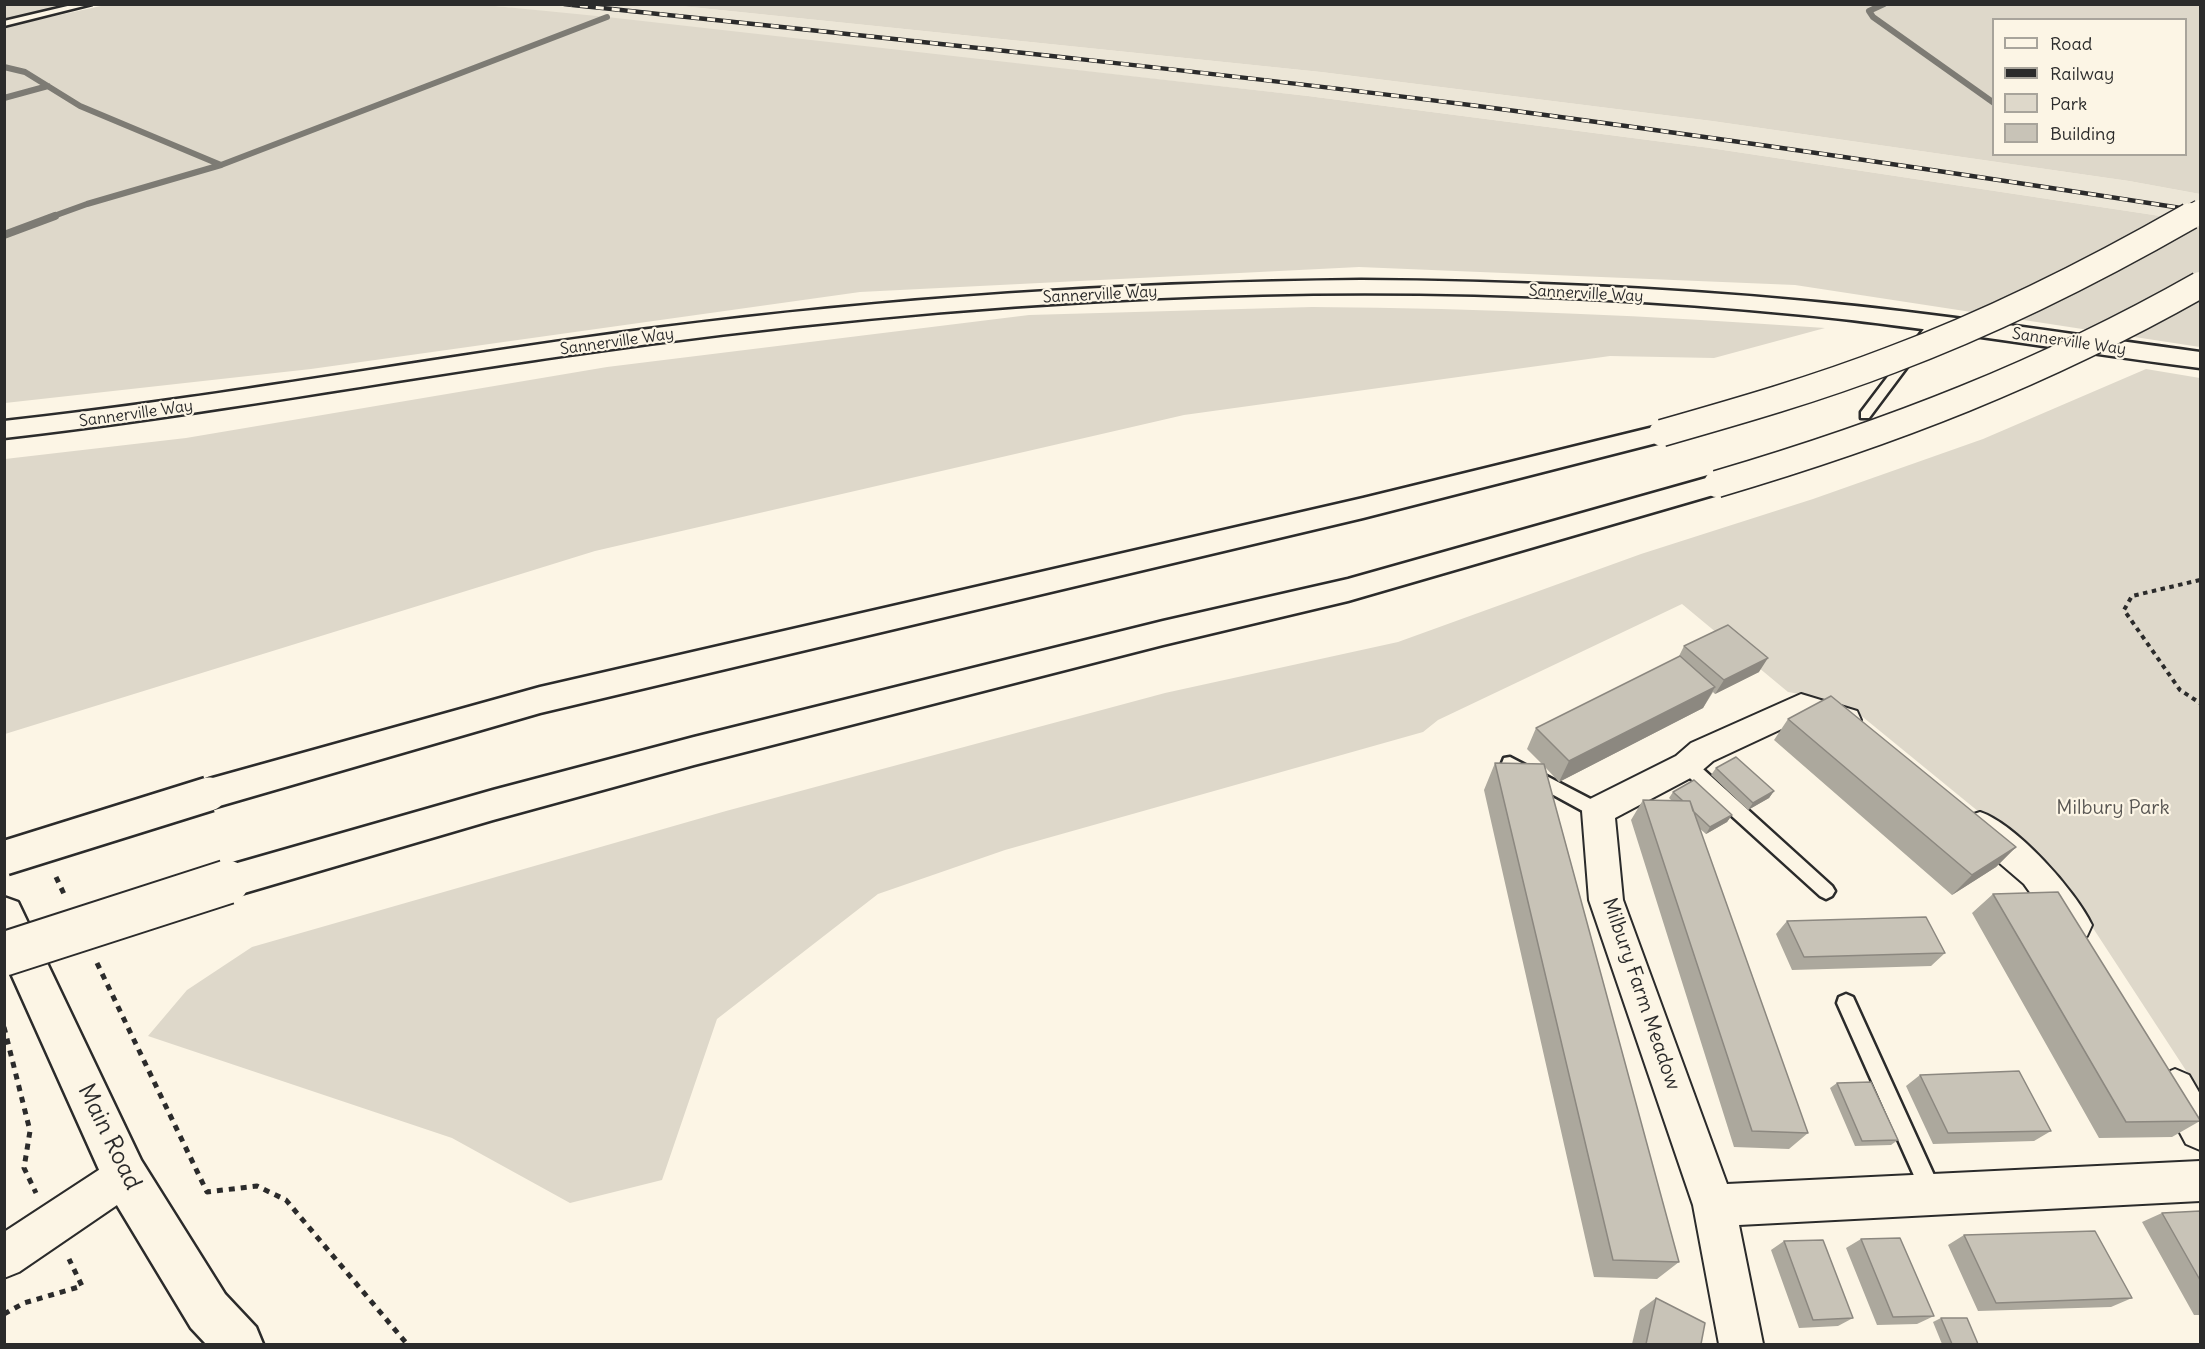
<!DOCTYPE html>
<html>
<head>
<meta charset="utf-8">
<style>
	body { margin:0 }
	#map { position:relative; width:2205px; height:1349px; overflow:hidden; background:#fcf5e5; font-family:Delius,sans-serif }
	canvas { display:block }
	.frame { position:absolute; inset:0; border:6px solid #2b2b2b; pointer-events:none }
	.legend { position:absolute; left:1992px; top:18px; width:195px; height:138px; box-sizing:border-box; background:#fcf5e5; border:2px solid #a8a49b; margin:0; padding:8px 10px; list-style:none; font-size:18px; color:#2b2b2b }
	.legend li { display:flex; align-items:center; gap:12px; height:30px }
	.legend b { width:30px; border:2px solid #a8a49b }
</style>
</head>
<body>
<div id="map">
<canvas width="2205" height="1349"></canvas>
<div class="frame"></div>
<ul class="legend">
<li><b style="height:8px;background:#fcf5e5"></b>Road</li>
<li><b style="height:8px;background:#2b2b2b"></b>Railway</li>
<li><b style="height:16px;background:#ded8ca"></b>Park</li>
<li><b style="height:16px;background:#c8c3b7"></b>Building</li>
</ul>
</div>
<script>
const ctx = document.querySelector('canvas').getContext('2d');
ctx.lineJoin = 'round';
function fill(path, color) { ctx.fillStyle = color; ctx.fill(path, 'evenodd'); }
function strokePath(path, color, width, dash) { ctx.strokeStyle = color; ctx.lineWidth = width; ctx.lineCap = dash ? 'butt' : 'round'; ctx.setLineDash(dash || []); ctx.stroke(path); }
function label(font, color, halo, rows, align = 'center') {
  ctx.font = font + ' Delius,sans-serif'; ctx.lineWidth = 4.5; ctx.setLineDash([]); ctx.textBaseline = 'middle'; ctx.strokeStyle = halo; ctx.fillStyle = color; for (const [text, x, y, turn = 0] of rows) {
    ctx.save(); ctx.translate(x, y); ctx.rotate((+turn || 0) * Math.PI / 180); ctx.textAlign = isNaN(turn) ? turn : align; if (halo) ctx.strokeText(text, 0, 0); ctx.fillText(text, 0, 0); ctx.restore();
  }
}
fill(new Path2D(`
	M485 5H672L1321 72 1712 121 2129 181 2200 194V222L1710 148 1308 96Z`), '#ece6d7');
fill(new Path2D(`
	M5 4H69V5L5 19Z
	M110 4 485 5 607 17 1308 96 1710 148 2200 222V347L1795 285 1359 267 860 292 311 369 5 403 4 27Z
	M672 5H2200V194L2129 181 1712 121 1321 72ZM1994 20H2186V154H1994Z
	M1312 307C1485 308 1653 316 1825 328L1714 358 1610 356 1184 415 595 551 5 734V459L186 438 607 367 1029 315Z
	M2146 369 2200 378V1092L2061 879 1853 709 1811 696 1788 692 1682 604 1438 720 1423 732 1005 850 878 894 717 1019 662 1180 570 1203 452 1138 148 1036 187 990 252 947 726 811 1165 693 1398 642 1641 554 1813 499 1983 439Z`), '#ded8ca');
strokePath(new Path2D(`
	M1884 4 1869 11 1873 17 1994 103
	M4 67 25 72 80 106 221 165
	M4 98 48 86
	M51 217 87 204 221 165 607 17`), '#7d7b74', 6);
strokePath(new Path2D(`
	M4 235 55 216`), '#7d7b74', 8);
const lane = new Path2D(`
	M76 4H92L4 26V21Z
	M1934 320 1940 323 1869 418H1861V412L1930 321Z
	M1510 757 1604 806 1606 811 1604 816 1598 818 1592 816 1504 768 1502 763 1504 758Z
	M1687 759 1693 760 1832 886 1835 891 1832 896 1826 899 1820 896 1681 770 1679 765 1681 760Z
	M1846 994 1853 997 1938 1184 1941 1191 1938 1198 1931 1201 1924 1198 1837 1003 1839 997Z`);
const street = new Path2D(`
	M1801 694 1857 711 1861 720 1857 729 1846 732 1803 719 1713 761 1698 774 1615 818 1623 900 1727 1184 2200 1161V1201L1739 1225 1763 1344H1719L1693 1205 1589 900 1582 811 1586 801 1676 756 1691 743Z
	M1980 812C2016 824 2076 891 2092 925L2087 936 2074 941 2061 936 2024 884 1968 836 1963 826 1968 816Z
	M2175 1069 2189 1075 2200 1094V1150L2186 1144 2156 1088 2161 1075Z
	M125 1156 139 1162 145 1176 139 1190 19 1272 4 1278V1232L111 1162Z`);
const secondary = new Path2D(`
	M4 897 18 902 141 1160 225 1294 256 1327 263 1344H206L191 1328 109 1192 4 958Z`);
const primary = new Path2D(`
	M1361 280C1509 281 1657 287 1805 301 1937 313 2068 334 2200 352V368C2068 351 1937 328 1804 315 1591 294 1375 288 1161 298 965 307 770 326 576 354 385 381 196 416 4 438V421C223 397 439 356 656 328 890 298 1125 282 1361 280Z`);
const highway = new Path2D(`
	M1662 425 1672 427 1676 433 1672 439 1363 518 540 713 209 809 196 804 191 794 196 784 209 779 540 687 1363 498Z
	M1717 475 1727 477 1731 484 1727 491 1348 601 1163 645 694 765 493 820 227 898 214 894 208 882 214 870 227 866 493 790 694 737 1163 621 1348 579Z`);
strokePath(lane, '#2b2b2b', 5);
strokePath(street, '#2b2b2b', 4);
strokePath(secondary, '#2b2b2b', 5);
strokePath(primary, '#2b2b2b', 5);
strokePath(highway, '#2b2b2b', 5);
strokePath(new Path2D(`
	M2200 580 2132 596 2124 610 2180 690 2200 703`), '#2b2b2b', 4, [4.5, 4.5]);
strokePath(new Path2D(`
	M56 877 64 894
	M97 963 207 1192 257 1186 286 1200 407 1344
	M4 1027 30 1131 24 1168 36 1193
	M4 1314 24 1303 82 1286 69 1259`), '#2b2b2b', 5, [6, 6]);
fill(lane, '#fcf5e5');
fill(street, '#fcf5e5');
fill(secondary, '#fcf5e5');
fill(primary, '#fcf5e5');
fill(highway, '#fcf5e5');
const rail = new Path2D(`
	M564 4C866 36 1169 67 1470 105 1714 137 1957 173 2200 211`);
strokePath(rail, '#2b2b2b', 4.5);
strokePath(rail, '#fcf5e5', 3, [8]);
const highwayBridgeFar3 = new Path2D(`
	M2187 217 2200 210`);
const highwayBridgeFar2 = new Path2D(`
	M1662 433C1739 411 1816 389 1891 360 1995 321 2094 271 2190 216
	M1717 484C1890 433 2043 374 2200 285`);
const highwayBridgeFar1 = new Path2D(`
	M4 858 209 794`);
const highwayBridge = new Path2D(`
	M4 954 227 882`);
strokePath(highwayBridgeFar3, '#2b2b2b', 22, []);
strokePath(highwayBridgeFar2, '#2b2b2b', 29, []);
strokePath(highwayBridgeFar1, '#2b2b2b', 38, []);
strokePath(highwayBridge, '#2b2b2b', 47, []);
strokePath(highwayBridgeFar3, '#fcf5e5', 20);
strokePath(highwayBridgeFar2, '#fcf5e5', 26);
strokePath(highwayBridgeFar1, '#fcf5e5', 33);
strokePath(highwayBridge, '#fcf5e5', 43);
fill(new Path2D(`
	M1684 646 1759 672 1715 694 1713 692 1703 708 1559 782 1545 767 1679 1262 1657 1279 1594 1277 1484 790 1495 763 1542 764 1527 749 1536 728 1678 658Z
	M1788 719 2016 847 1996 867 1952 895 1774 740Z
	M1716 768 1774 791 1769 798 1748 810 1711 775Z
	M1673 792 1732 815 1727 822 1706 834 1699 828 1808 1133 1789 1149 1734 1147 1631 820 1643 800H1671L1669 798Z
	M1993 894 2200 1121 2172 1137 2099 1138 1972 913Z
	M1787 921 1945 953 1931 966 1792 970 1776 934Z
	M1920 1075 2051 1131 2034 1141 1933 1144 1906 1086Z
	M1837 1083 1898 1140 1891 1145 1855 1146 1830 1088Z
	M2200 1211V1315H2194L2142 1222 2162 1213Z
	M1964 1235 2132 1298 2111 1307 1978 1311 1948 1245Z
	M1861 1239 1934 1316 1917 1324 1877 1325 1846 1248Z
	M1784 1241 1853 1318 1838 1326 1799 1328 1771 1250Z
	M1656 1298 1701 1344H1632L1640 1310Z
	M1941 1318 1978 1344H1942L1933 1322Z`), '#aca89d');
fill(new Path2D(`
	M1768 658 1759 672 1715 694 1724 680Z
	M1715 687 1703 708 1559 782 1569 761Z
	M1774 791 1769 798 1748 810 1753 803Z
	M1732 815 1727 822 1706 834 1710 827Z
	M2016 847 1996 867 1952 895 1972 875Z`), '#8c8880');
const building = new Path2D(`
	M1728 625 1768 658 1724 680 1684 646Z
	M1680 656 1715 687 1569 761 1536 728Z
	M1831 696 2016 847 1972 875 1788 719Z
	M1736 757 1774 791 1753 803 1716 768Z
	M1495 763 1544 764 1679 1262 1613 1260Z
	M1694 780 1732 815 1710 827 1693 811 1690 801H1683L1673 792Z
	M1643 800 1690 801 1808 1133 1752 1131Z
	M2058 892 2200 1120V1121L2126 1122 1993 894Z
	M1926 917 1945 953 1804 957 1787 921Z
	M2019 1071 2051 1131 1948 1133 1920 1075Z
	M1871 1082 1898 1140 1862 1141 1837 1083Z
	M2200 1211V1280L2162 1213Z
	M2095 1231 2132 1298 1996 1303 1964 1235Z
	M1900 1238 1934 1316 1893 1317 1861 1239Z
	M1823 1240 1853 1318 1813 1320 1784 1241Z
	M1656 1298 1705 1323 1701 1344H1646Z
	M1941 1318H1967L1978 1344H1952Z`);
fill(building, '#c8c3b7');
strokePath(building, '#8c8880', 1.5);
label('16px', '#2b2b2b', '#fcf5e5', [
	["Sannerville Way",1586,294,3],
	["Sannerville Way",1100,295,-3],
	["Sannerville Way",617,342,-8],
	["Sannerville Way",2069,342,8],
	["Sannerville Way",136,414,-8]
]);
label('20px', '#585653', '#fcf5e5', [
	["Milbury Park",2113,808]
]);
label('20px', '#2b2b2b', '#fcf5e5', [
	["Milbury Farm Meadow",1641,994,71]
]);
label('24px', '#2b2b2b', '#fcf5e5', [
	["Main Road",109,1137,64]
]);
</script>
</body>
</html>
